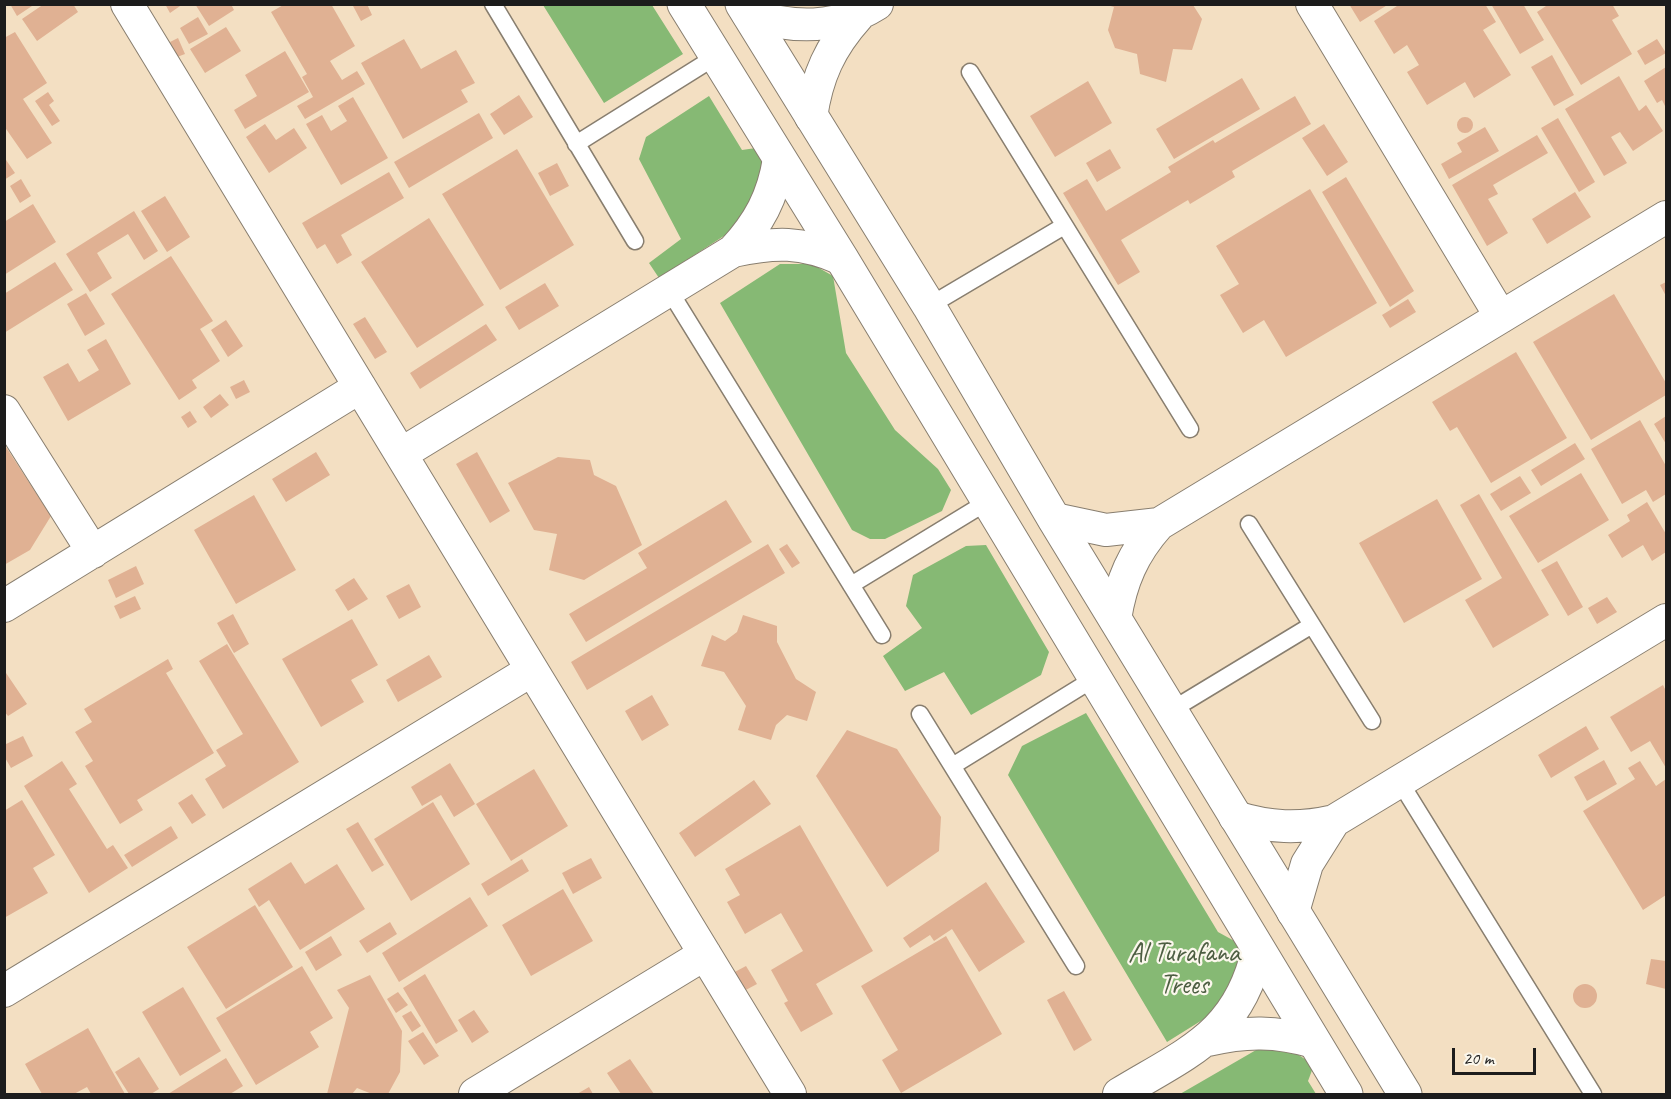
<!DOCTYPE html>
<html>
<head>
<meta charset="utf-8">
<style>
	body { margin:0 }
	#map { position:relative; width:1671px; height:1099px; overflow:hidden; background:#f3dfc2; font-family:Caveat,sans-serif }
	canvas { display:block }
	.frame { position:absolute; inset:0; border:6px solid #1c1c1c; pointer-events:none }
	.scale { position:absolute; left:1452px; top:1048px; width:84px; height:27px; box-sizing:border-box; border:3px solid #1c1c1c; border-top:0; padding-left:8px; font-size:18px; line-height:21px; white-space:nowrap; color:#1c1c1c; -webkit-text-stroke:4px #fbf7ec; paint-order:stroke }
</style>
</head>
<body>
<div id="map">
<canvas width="1671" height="1099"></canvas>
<div class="frame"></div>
<div class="scale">20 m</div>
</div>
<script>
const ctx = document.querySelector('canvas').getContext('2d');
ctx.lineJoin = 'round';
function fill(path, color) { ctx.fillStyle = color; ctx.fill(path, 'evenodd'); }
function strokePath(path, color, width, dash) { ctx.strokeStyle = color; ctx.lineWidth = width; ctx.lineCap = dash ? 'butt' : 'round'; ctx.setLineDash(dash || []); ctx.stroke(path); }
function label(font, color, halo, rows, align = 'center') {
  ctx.font = font + ' Caveat,sans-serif'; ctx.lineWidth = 4.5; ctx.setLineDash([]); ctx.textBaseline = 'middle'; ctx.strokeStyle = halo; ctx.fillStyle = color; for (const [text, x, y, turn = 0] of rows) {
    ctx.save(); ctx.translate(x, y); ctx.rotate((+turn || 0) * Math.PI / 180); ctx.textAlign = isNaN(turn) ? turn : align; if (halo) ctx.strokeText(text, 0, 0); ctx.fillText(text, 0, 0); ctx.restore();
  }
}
fill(new Path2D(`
	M543 5H652L683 54 604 103Z
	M709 96 742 150 756 148 767 164 747 221 659 278 649 263 681 239 639 159 646 137Z
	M780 264H812L833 276 846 353 895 430 938 469 951 490 942 511 885 539H870L852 530 720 303Z
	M986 545 1049 652 1041 675 971 715 944 672 905 691 883 656 922 628 906 606 913 575 966 546Z
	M1086 713 1218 932 1238 943 1242 973 1228 1004 1167 1042 1008 775 1022 746Z
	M1263 1046 1288 1048 1314 1065 1308 1081 1316 1094H1180Z`), '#86b974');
fill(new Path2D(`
	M10 4H35L17 16Z
	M44 4H73L78 12 37 41 22 19Z
	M165 4H183L170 13Z
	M195 4H231L234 10 209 26Z
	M285 4H331L355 46 330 61 342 80 357 71 365 84 305 119 297 106 313 97 302 77 307 74 271 12Z
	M352 4H367L372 15 361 21Z
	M1349 4H1389L1360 22Z
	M1400 4H1485L1496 22 1483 30 1511 75 1474 98 1465 82 1427 105 1407 72 1419 65 1407 45 1394 54 1374 21Z
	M1491 4H1523L1544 40 1520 54Z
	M1549 4H1612L1619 16 1612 20 1632 54 1581 85 1537 12Z
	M1107 5H1193L1202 19 1192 50 1173 49 1166 82 1140 74 1137 54 1115 48 1108 30 1114 7Z
	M198 17 208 34 189 44 180 28Z
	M226 27 241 51 205 73 190 49Z
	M15 32 47 83 23 99 52 143 27 159 4 126V38Z
	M178 38 185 54 177 57 170 42Z
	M404 39 421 69 456 50 475 83 461 90 468 102 403 139 361 63Z
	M1657 39 1666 53 1645 65 1637 51Z
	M285 51 309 92 245 129 234 110 257 96 245 75Z
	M1552 55 1574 95 1554 106 1531 67Z
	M1666 67V108L1662 100 1657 103 1644 81Z
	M1619 76 1639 111 1646 105 1663 131 1633 151 1620 132 1611 137 1627 163 1604 176 1565 109Z
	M1242 78 1260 109 1174 159 1156 129Z
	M1088 81 1112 123 1055 157 1030 116Z
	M48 92 54 101 49 105 60 121 52 126 35 101Z
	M519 95 533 117 504 135 490 114Z
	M1295 96 1311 124 1232 171 1235 177 1190 204 1188 200 1121 240 1140 272 1118 285 1063 193 1087 179 1106 211 1171 172 1168 167 1213 140 1215 143Z
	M353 97 388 158 341 185 306 124 322 115 331 131 347 121 338 106Z
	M479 113 493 138 409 188 394 162Z
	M1457 125a8 8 0 1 1 16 0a8 8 0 1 1-16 0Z
	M1558 118 1595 182 1579 192 1541 128Z
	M265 124 276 140 294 128 307 148 269 173 246 137Z
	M1324 124 1348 162 1327 176 1302 138Z
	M1485 127 1499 151 1449 179 1441 164 1462 152 1457 143Z
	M1537 135 1548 153 1493 185 1498 194 1488 199 1508 233 1487 246 1452 185Z
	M517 149 574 245 500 290 442 194Z
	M1110 149 1121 168 1097 182 1086 163Z
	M4 157 15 173 4 180Z
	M557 163 569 186 550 196 538 173Z
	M389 172 404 198 341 235 352 255 337 264 325 244 317 249 302 223Z
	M1346 177 1414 291 1390 307 1322 192Z
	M21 179 31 196 20 203 10 186Z
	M1310 189 1377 303 1286 357 1264 320 1243 333 1220 295 1239 284 1216 246Z
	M1575 192 1591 217 1547 244 1532 219Z
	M165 196 190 237 167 252 141 211Z
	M33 204 56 242 4 275V222Z
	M134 211 158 251 144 260 128 234 97 253 112 278 90 292 66 254Z
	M429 218 484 305 417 348 361 262Z
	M171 256 213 321 200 329 220 361 192 380 197 388 179 400 111 294Z
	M55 262 73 290 4 333V294Z
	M1666 282V296L1660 285Z
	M545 283 559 306 519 330 505 307Z
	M86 293 105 324 85 336 67 304Z
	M1614 294 1666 383V395L1591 440 1533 342Z
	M1408 299 1416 312 1390 328 1382 315Z
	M365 317 387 352 375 359 353 324Z
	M226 320 243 346 228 357 211 330Z
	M486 324 497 340 420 389 410 373Z
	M106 339 131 384 68 421 43 377 68 363 79 382 99 370 87 350Z
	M1516 352 1567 438 1491 483 1457 427 1450 431 1432 402Z
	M244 380 250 392 236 399 230 387Z
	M220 394 229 405 211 418 203 407Z
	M190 411 197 422 188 428 181 417Z
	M1666 416V444L1654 424Z
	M1640 420 1666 466V494L1653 502 1646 490 1622 504 1591 449Z
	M1575 443 1585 459 1541 486 1531 470Z
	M4 444 51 516 30 550 4 565Z
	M316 452 330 475 286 502 272 479Z
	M477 452 510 511 490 523 456 464Z
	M558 457 590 460 594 475 616 486 642 545 584 580 549 570 557 534 534 530 508 483Z
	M1581 473 1609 520 1538 563 1509 516Z
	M1520 476 1531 493 1501 511 1490 494Z
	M1479 494 1549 615 1493 648 1465 600 1502 578 1460 505Z
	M254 495 296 570 236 604 194 530Z
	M1437 499 1482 579 1404 623 1359 543Z
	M726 500 752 542 586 642 569 614 647 568 638 553Z
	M1647 502 1666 534V552L1652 561 1643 545 1622 558 1608 535 1630 521 1627 515Z
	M768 544 785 573 587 690 571 662Z
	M787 544 800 563 792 568 779 549Z
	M1557 561 1583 607 1568 616 1541 570Z
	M136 566 144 584 116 598 108 580Z
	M354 578 368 599 348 611 335 590Z
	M409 584 421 607 399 619 386 596Z
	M135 596 141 609 120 619 114 606Z
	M1607 597 1617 612 1597 624 1588 608Z
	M233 614 249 644 234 653 217 623Z
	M743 615 777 626V642L796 679 816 692 807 721 787 715 776 725 771 740 738 730 746 706 724 672 701 666 712 635 725 641 737 632Z
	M352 619 378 665 351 680 364 702 321 727 282 659Z
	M227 644 299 762 223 809 205 779 226 766 216 750 243 734 199 661Z
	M429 655 442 677 398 702 386 680Z
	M168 659 173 669 166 673 214 753 137 800 143 810 120 824 85 766 93 761 75 732 92 722 84 709Z
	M4 670 27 704 8 716 4 711Z
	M1663 685 1666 691V768L1650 741 1631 752 1610 717Z
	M652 695 669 725 642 741 625 711Z
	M1586 726 1599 749 1551 778 1538 755Z
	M847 730 897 749 941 817 939 851 887 887 816 776Z
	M23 736 33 756 11 768 4 756V745Z
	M1604 760 1617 784 1587 801 1574 777Z
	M62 761 77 784 69 789 107 849 113 845 128 868 89 893 24 786Z
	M1640 761 1656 786 1666 779V895L1643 910 1583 811 1635 779 1628 768Z
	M450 763 475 804 454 817 441 795 422 806 411 787Z
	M534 769 568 826 511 861 476 804Z
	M754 780 771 804 695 857 679 833Z
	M192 794 206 815 192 824 178 803Z
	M22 800 55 855 33 868 48 893 4 918V811Z
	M433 802 470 864 411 901 374 839Z
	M358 822 384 865 372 872 346 829Z
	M800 825 873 951 816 984 833 1014 801 1032 784 1003 788 1001 771 970 803 951 781 913 745 934 727 902 740 895 725 869Z
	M171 826 178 838 132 867 124 855Z
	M591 858 602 878 573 894 562 873Z
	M522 859 529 871 488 896 481 884Z
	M291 862 305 884 337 864 365 909 300 950 269 900 259 907 248 889Z
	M986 882 1025 942 979 972 952 929 934 941 930 935 910 948 903 938Z
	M563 889 593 941 531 976 502 925Z
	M470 897 488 926 399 982 382 953Z
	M255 905 293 967 226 1009 187 947Z
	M390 922 397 934 367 953 359 941Z
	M331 936 342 955 316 971 305 952Z
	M946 936 1002 1034 901 1093 882 1060 898 1050 861 986Z
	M1651 959 1666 961V989L1646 984Z
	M302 966 333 1018 310 1032 319 1047 256 1085 216 1018Z
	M746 966 757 984 742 992 731 974Z
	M425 974 458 1031 436 1044 403 988Z
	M370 975 402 1031 400 1072 388 1094H372L357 1088 352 1094H327L349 1008 337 990Z
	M1573 996a12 12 0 1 1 24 0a12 12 0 1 1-24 0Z
	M183 987 221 1051 180 1076 142 1012Z
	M1064 991 1092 1040 1074 1051 1047 1000Z
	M398 992 408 1005 396 1013 387 999Z
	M474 1010 489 1032 472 1043 458 1020Z
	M411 1011 421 1026 412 1032 402 1016Z
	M88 1028 125 1094H91L87 1087 74 1094H42L25 1064Z
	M423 1032 439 1056 424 1065 408 1041Z
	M139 1057 159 1089 151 1094H129L115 1072Z
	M226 1058 243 1086 230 1094H168Z
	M630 1059 654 1094H621L607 1073Z
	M589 1087 593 1094H577Z`), '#e0b193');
const service = new Path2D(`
	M493 4 635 241
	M970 72 1190 429
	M576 144 715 57
	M669 290 882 635
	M929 306 1064 226
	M1249 524 1372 721
	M851 585 987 502
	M1170 711 1312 625
	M920 714 1076 966
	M954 765 1095 678
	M1400 782 1593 1094`);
const minor = new Path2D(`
	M127 4 790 1094
	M1312 4 1501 317
	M748 14C793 29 836 30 877 4
	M811 117C817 76 830 47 858 16
	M733 251C775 242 801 241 842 259
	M4 411 93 552
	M401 454 733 251C759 223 773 197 779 159
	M1054 519 1106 530 1159 524
	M4 606 360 387
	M1115 619C1121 581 1133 553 1159 524L1666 217
	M1235 817C1270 828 1299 829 1334 821L1666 620
	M1293 912 1307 864 1334 821
	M4 991 532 670
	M1208 1040C1245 1031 1277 1031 1314 1042
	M475 1094 705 954
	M1119 1094C1188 1052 1239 1035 1258 949`);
const secondary = new Path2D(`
	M684 4 842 259 1346 1094
	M742 4 929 306 1054 519 1405 1094`);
strokePath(service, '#887e6f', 19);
strokePath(minor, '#887e6f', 34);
strokePath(secondary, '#887e6f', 35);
strokePath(service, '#fff', 16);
strokePath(minor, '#fff', 32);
strokePath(secondary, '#fff', 33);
label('28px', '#4d5e42', '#fbf7ec', [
	["Al Turafana",1184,954],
	["Trees",1184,986]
]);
</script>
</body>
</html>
